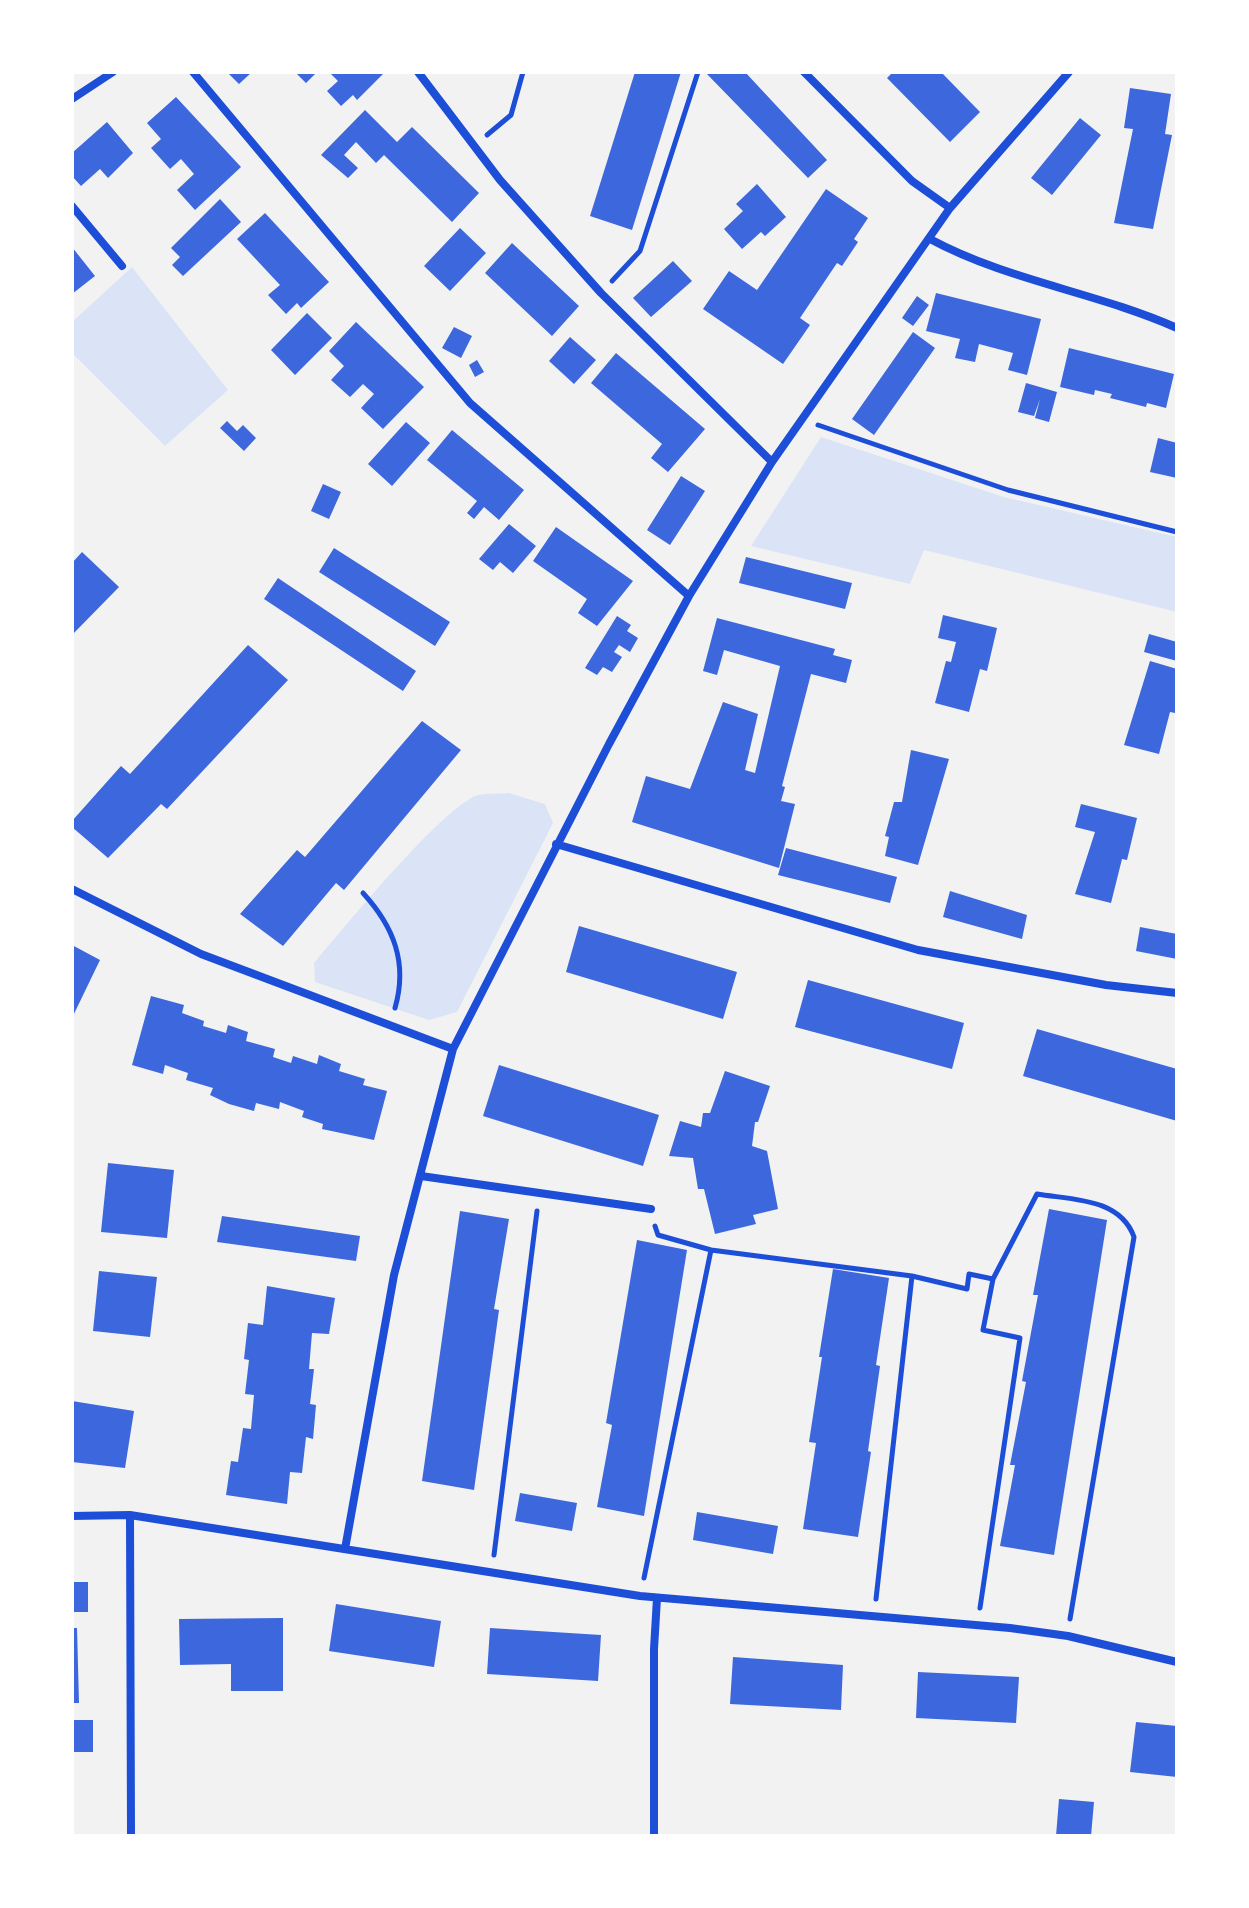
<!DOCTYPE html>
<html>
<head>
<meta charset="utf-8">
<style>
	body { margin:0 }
	#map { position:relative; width:1249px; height:1908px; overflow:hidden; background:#f2f2f2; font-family:Raleway,sans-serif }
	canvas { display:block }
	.frame { position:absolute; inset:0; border:74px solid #fff; pointer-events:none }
</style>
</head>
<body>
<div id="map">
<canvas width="1249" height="1908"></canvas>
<div class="frame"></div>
</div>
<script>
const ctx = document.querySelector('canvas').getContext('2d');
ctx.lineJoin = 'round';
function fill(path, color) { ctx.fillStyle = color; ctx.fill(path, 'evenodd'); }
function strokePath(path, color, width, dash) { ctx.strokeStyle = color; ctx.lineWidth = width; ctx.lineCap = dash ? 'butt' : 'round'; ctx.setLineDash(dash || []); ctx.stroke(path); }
fill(new Path2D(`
	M132 267 228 390 165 446 72 353V322Z
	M821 437 1004 497 1177 537V612L924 550 910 584 751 546Z
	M509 793 545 804 553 823 457 1012 429 1020 315 982 314 963C342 930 443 806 478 795 487 793 499 794 509 793Z`), '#dbe4f7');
fill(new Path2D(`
	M227 72H252L239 84Z
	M295 72H317L306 83Z
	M329 72H385L357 100 353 95 341 106 327 91 338 81Z
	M635 72H681L632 230 590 216Z
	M705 72H745L827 160 808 178Z
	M893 72H941L980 112 950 142 887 78Z
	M1130 88 1171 94 1165 134 1172 135 1153 229 1114 223 1133 129 1124 128Z
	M176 97 241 167 195 210 177 190 194 174 181 159 170 169 151 148 161 139 147 123Z
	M365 110 397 142 412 127 479 193 452 222 384 155 376 163 356 142 344 155 358 168 348 178 321 155Z
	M1080 118 1101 135 1052 195 1031 178Z
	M107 122 133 153 108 178 100 169 81 186 72 176V153Z
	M757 184 786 217 765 236 761 232 742 249 724 229 743 211 736 204Z
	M826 189 868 218 854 239 858 242 842 266 837 263 800 318 810 325 783 364 703 309 729 271 757 290Z
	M220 199 241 222 183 276 172 265 180 257 171 248Z
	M265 213 329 282 301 308 297 303 286 314 268 295 280 285 237 239Z
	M460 228 486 253 450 291 424 266Z
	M512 243 579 306 552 336 485 273Z
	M72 247 95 276 72 294Z
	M673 261 692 281 651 317 633 298Z
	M936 293 1041 319 1027 375 1008 370 1013 353 979 344 975 362 955 358 960 339 926 331Z
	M917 296 929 305 913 326 902 318Z
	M307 313 332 338 295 375 271 350Z
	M356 322 424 387 383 429 361 408 374 394 363 384 350 397 331 380 344 366 329 351Z
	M454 327 472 336 461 358 442 348Z
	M913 332 935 348 874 435 852 419Z
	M570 337 596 360 574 384 549 361Z
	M1069 348 1174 374 1166 408 1147 403 1146 407 1110 398 1112 394 1095 390 1094 395 1060 387Z
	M616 353 705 429 668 472 651 458 662 444 591 383Z
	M477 360 484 372 475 377 469 365Z
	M1026 383 1057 392 1049 422 1035 418 1040 399 1034 416 1018 412Z
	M227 421 237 431 243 425 256 438 244 451 220 428Z
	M406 422 430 443 392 486 368 464Z
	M452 430 524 490 499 520 484 507 474 519 467 513 477 501 427 460Z
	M1158 438 1177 443V478L1150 472Z
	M681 476 705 491 670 545 647 530Z
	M323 484 341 492 329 519 311 511Z
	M509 524 536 546 513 573 500 562 493 570 479 559Z
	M556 527 633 581 597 626 578 613 587 599 533 561Z
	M334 548 450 622 435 646 319 572Z
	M82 552 119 587 72 635V563Z
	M746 557 852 583 845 609 739 583Z
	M278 578 416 671 403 691 264 599Z
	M943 615 997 628 987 671 980 669 969 712 935 703 946 661 951 662 956 642 938 638Z
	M617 616 631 625 627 631 638 638 630 652 619 645 614 652 622 657 612 672 603 667 597 675 585 668Z
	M717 618 835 649 833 655 852 660 846 683 811 674 782 786 785 787 781 801 795 804 779 868 632 822 646 776 690 789 723 702 758 714 745 770 755 773 780 666 724 650 717 675 703 671Z
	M1149 634 1177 642V661L1144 652Z
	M248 645 288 680 167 809 161 804 108 858 72 827V821L121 766 130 774Z
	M1150 661 1177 669V705L1175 713 1170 712 1159 754 1124 745Z
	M422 721 461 750 344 890 336 883 283 946 240 914 297 850 305 857Z
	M911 750 949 759 918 865 885 856 889 837 885 836 894 802H902Z
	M1081 804 1137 818 1127 860 1122 859 1111 903 1075 894 1095 832 1075 827Z
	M786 848 897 877 890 903 778 875Z
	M950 891 1027 915 1022 939 943 917Z
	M579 926 737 972 723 1019 566 972Z
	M1140 927 1177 934V959L1136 951Z
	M72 945 100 960 72 1018Z
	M808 980 964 1023 952 1069 795 1027Z
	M151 996 184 1005 182 1013 204 1021 203 1026 226 1033 228 1025 248 1032 246 1041 275 1049 273 1057 291 1063 293 1056 317 1064 319 1055 341 1064 339 1071 365 1079 363 1085 387 1091 374 1140 322 1129 323 1124 302 1117 304 1111 280 1102 279 1109 256 1103 254 1111 229 1104 210 1095 213 1088 186 1080 188 1073 165 1065 163 1074 132 1065Z
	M1037 1029 1177 1069V1121L1023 1076Z
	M499 1065 659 1115 643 1166 483 1116Z
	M725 1071 770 1086 758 1122H755L752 1146 767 1151 778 1209 753 1215 756 1224 715 1234 704 1189H698L693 1158 669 1156 680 1121 701 1127 703 1113H710Z
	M108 1163 174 1170 167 1238 101 1232Z
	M1049 1209 1107 1220 1054 1555 1000 1546 1015 1465H1010L1026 1382 1022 1381 1038 1295H1033Z
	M460 1211 509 1219 494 1309 499 1310 474 1490 422 1481Z
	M222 1216 360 1236 356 1261 217 1242Z
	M637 1240 687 1250 644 1516 597 1507 612 1425 606 1423Z
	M833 1269 889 1278 876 1365 880 1366 868 1451 871 1452 858 1537 803 1529 816 1443 809 1442 822 1357H819Z
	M99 1271 157 1277 150 1337 93 1331Z
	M267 1286 335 1298 329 1334 312 1333 309 1369H314L310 1404 316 1405 313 1439 306 1437 302 1473 290 1472 287 1504 226 1495 231 1461 238 1462 243 1428 251 1429 254 1395 245 1394 249 1360 244 1359 248 1323 263 1325Z
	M72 1401 134 1411 125 1468 72 1462Z
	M520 1493 577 1503 572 1531 515 1521Z
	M697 1512 778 1526 773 1554 693 1540Z
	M72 1582H88V1612H72Z
	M336 1604 441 1621 434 1667 329 1651Z
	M283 1618V1691H231V1664L180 1665 179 1619Z
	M72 1628H77L79 1703H72Z
	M490 1628 601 1635 598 1681 487 1674Z
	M733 1657 843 1665 841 1710 730 1704Z
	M918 1672 1019 1677 1016 1723 916 1718Z
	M72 1720H93V1752H72Z
	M1136 1722 1177 1726V1777L1130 1772Z
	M1059 1799 1094 1802 1091 1836H1056Z`), '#3d67dc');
strokePath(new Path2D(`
	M487 135 511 115 523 72
	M612 281 640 251 698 72
	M818 425 1008 490 1177 532
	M363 893C394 927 408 963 395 1008
	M655 1226 658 1235 711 1250 912 1276
	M494 1555 537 1211
	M644 1578 711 1250
	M876 1599 912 1276 967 1289 969 1274 993 1279 1037 1194C1073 1200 1120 1198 1134 1237L1070 1619
	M980 1608 1020 1338 983 1330 993 1279`), '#1d4ed8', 5);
strokePath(new Path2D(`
	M193 72 470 403 689 596
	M418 72 500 180 601 293 772 462
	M804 72 912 181 950 208
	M72 99 113 72
	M72 206 122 266
	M930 239C1008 281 1096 292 1177 328
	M556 844 918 950 1106 985 1177 993
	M72 889 201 954 453 1049
	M421 1176 651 1209
	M130 1515 131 1836
	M72 1516 130 1515 640 1596 1010 1628 1068 1636 1177 1662
	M345 1549 394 1275 453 1049 609 744 689 596 772 462 950 208 1069 72
	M654 1836V1649L657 1598`), '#1d4ed8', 8);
</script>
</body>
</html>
